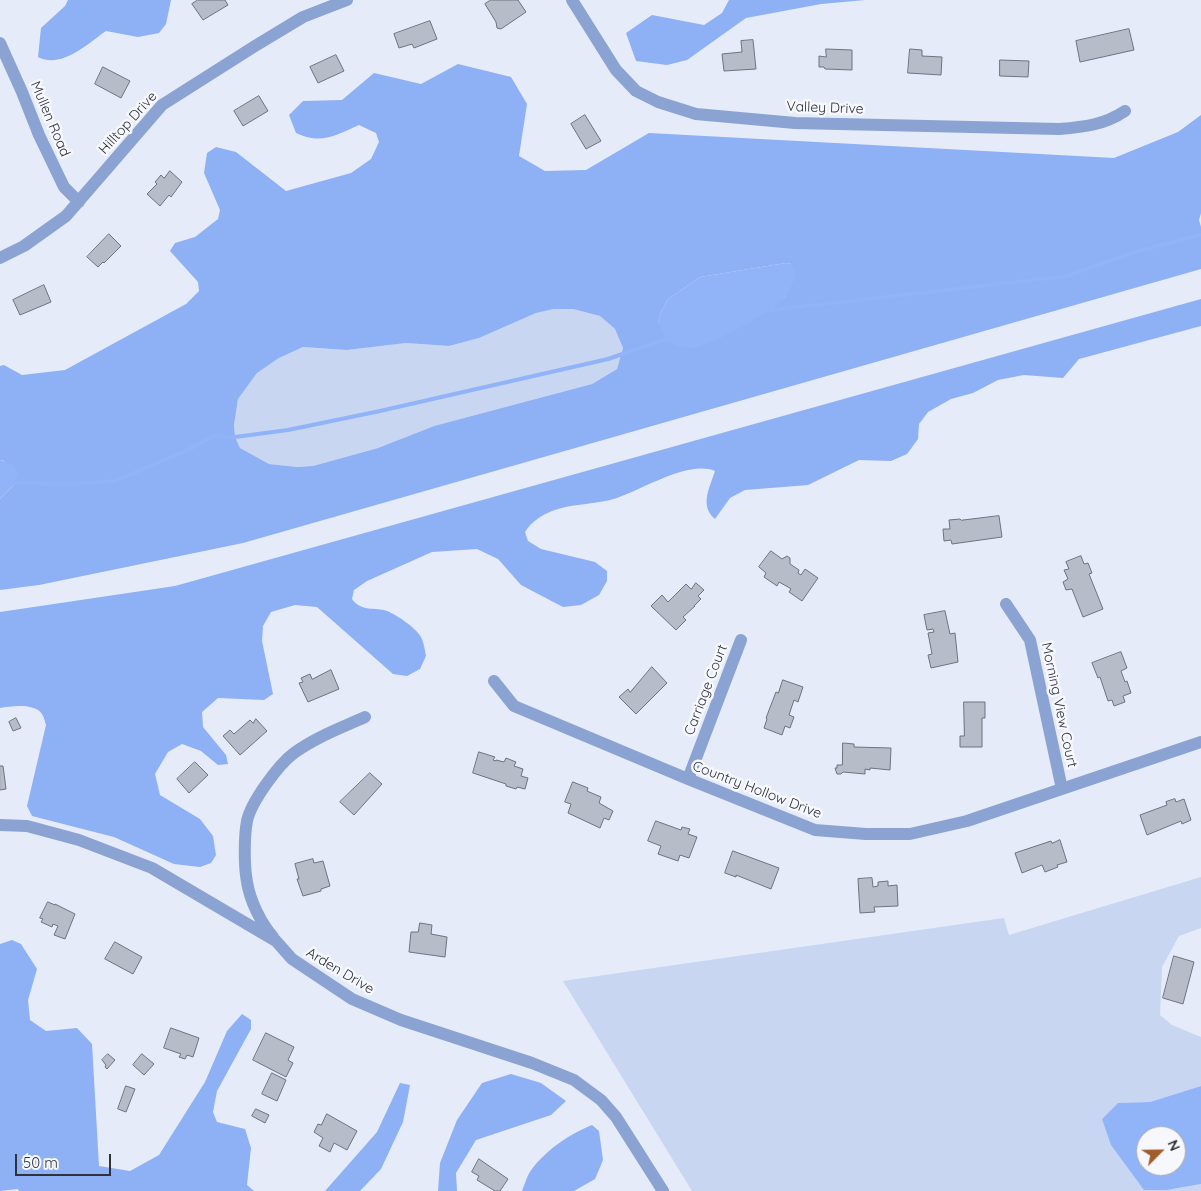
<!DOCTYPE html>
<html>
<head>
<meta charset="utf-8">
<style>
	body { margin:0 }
	#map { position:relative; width:1201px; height:1191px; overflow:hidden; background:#e5ebf8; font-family:Quicksand,sans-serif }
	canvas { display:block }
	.north { position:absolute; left:1136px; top:1126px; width:50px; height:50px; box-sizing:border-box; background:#f6f8fe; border:1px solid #a6a9ae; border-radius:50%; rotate:67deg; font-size:14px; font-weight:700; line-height:20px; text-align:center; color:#2f3237 }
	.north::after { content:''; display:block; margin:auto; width:18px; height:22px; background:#a15e2d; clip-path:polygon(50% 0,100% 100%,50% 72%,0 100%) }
	.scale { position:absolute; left:15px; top:1154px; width:96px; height:22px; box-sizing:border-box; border:2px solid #2f3237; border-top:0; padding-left:6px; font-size:15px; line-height:18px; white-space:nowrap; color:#2f3237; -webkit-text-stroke:4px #f6f8fe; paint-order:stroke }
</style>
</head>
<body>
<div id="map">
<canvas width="1201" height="1191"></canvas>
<div class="north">N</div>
<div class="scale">50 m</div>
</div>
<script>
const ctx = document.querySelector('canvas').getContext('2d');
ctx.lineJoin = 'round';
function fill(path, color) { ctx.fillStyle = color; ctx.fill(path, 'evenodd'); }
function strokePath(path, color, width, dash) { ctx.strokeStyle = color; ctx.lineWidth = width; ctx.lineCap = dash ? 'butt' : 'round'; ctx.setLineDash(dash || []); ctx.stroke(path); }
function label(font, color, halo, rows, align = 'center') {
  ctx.font = font + ' Quicksand,sans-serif'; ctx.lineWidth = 5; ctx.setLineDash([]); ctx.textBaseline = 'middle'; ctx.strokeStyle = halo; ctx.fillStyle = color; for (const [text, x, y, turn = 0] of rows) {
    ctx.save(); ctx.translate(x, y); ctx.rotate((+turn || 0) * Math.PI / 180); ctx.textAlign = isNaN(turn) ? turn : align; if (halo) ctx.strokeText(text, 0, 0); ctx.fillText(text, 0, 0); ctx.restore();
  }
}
fill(new Path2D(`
	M554 309H573L600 316 615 329 623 348 617 369 592 384 434 426 378 448 313 466 297 467 269 464 240 448 235 437 234 425 238 399 257 373 279 358 303 347 347 350 406 343 449 346 479 338 536 313Z
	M1201 877V928L1179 936 1162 967 1160 1015 1172 1025 1201 1037V1086L1150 1102 1118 1103 1102 1119 1167 1190 1201 1184V1191H692L563 981 1004 918 1009 935Z`), '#c8d6f2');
fill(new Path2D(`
	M68 0H171L166 24 159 33 138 37 106 31C87 44 62 69 38 57L41 28 65 6Z
	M729 0H865L821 4 746 18 687 60 667 65 636 61 626 33 652 15 704 25 722 13Z
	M458 64 511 77 527 104 519 156 545 171 586 170 649 133 1114 158 1178 132 1201 115V213L1199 220 1201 227V269L243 543 39 585 0 590V499L14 485 4 461 0 460V366L4 365 22 375 65 370 186 304 199 291 198 282 170 251 175 243 195 237 218 219 220 210 204 173 207 153 216 147 236 152 286 191 351 173 371 159 379 142 376 133 359 125C336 135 322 145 296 133L289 115 303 101 342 100 374 73 421 84ZM786 263 791 264 786 296 773 307 713 341 658 322 661 312 668 299 700 277ZM554 309H573L600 316 615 329 623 348 617 369 592 384 434 426 378 448 313 466 297 467 269 464 240 448 235 437 234 425 238 399 257 373 279 358 303 347 347 350 406 343 449 346 479 338 536 313Z
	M1201 299V326L1079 359 1063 378 1024 375 998 380 973 393 951 399 928 412 919 424 918 439 907 454 891 461 859 460 808 485 745 490 730 498 715 519C699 506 710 487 715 471 689 460 643 489 617 498 596 505 572 503 552 511 542 515 531 522 525 532L528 541 541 549 595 562 607 571V581L599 595 581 605 563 607 521 585 498 559 477 549 432 552 367 581 354 590 352 599C361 612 375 607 387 611 397 615 416 628 421 637 424 643 425 651 426 656L420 669 407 676 393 674 317 607 295 605 271 612 263 626 262 641 273 694 264 700 218 698 202 712 203 727 226 755 228 764 218 765 201 751 182 744 168 752 155 774 160 795 200 819 213 836 216 855 211 863 200 867 174 864 114 837 32 816 27 806 46 725C45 722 44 717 42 714 35 703 11 706 0 708V612L175 586Z
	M12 940 21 944 37 969 28 1000 30 1020 46 1031 77 1028 92 1044 99 1166 130 1171 159 1155 205 1082 227 1031 242 1014 251 1020V1029L217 1091 213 1112 217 1122 245 1129 251 1148 247 1185 254 1191H19L18 1189 0 1191V944Z
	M511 1074 541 1083 566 1101 551 1115 476 1140 456 1173 457 1191H438L440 1163 457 1120 482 1083Z
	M400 1083 410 1085 403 1122 381 1169 360 1191H325L377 1132Z
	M592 1125 599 1131 603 1160 595 1179 574 1191H522C525 1184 527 1175 532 1169 546 1150 570 1134 592 1125Z`), '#8eb0f4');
fill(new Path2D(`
	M786 263 791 264 796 275C793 282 790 290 786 296 774 311 711 346 692 348 683 349 674 344 667 341L658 322 661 312 668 299 700 277Z
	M0 460 14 465 18 474 14 485 0 499Z
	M1201 1086V1184L1167 1190H1144L1111 1145 1102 1119 1118 1103 1150 1102ZM1146 1136H1176V1166H1146Z`), '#91b3f8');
strokePath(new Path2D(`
	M764 311 1067 276 1138 251 1201 235
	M0 483 72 484 115 481 188 450 213 436 235 437 288 430 380 411 608 359 669 338`), '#91b3f8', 4);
const building = new Path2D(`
	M198 0H225L228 5 203 20 192 4Z
	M491 0H518L526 12 501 29 497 28 496 22 485 4Z
	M430 21 437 39 414 48 412 44 399 48 394 34Z
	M1129 29 1134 50 1080 62 1076 41Z
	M753 40 756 69 724 71 722 54 742 52 741 41Z
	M826 49 852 50V70L825 69 824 67H819V56L826 57Z
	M910 49 922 50V56L942 57 941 75 908 73Z
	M336 55 344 71 318 83 310 67Z
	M1000 60 1029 61 1028 77 1000 76Z
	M103 67 130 81 121 98 95 84Z
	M259 96 268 111 243 126 234 111Z
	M585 115 601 141 586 149 571 124Z
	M170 171 182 182 171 197 169 195 160 206 147 194 157 184 155 182 161 175 164 178Z
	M109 234 121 246 104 263 103 262 98 267 87 257Z
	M44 285 51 302 20 315 13 300Z
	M999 516 1002 537 952 544 951 540 944 541 943 529H950L949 520 960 519 961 520Z
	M771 551 782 559 787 556 790 558V564L799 570 798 573 801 575 805 569 818 578 802 601 789 592 791 589 788 587 779 582 777 586 764 577 766 573 759 567Z
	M1081 556 1084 564 1088 563 1092 573 1089 574 1103 609 1083 617 1072 589 1066 590 1063 582 1068 579 1064 570 1069 569 1066 562Z
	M696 583 704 590 698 596 701 599 694 606H695L683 617 686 620 676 630 651 606 662 595 668 602 686 584 691 589Z
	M945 611 950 634 955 633 958 662 931 668 928 655 932 654 928 633 934 632 933 629 927 630 924 615Z
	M1121 652 1127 668 1121 671 1125 682 1127 681 1131 693 1123 696 1125 702 1114 706 1112 700 1108 701 1100 677 1098 678 1092 663Z
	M652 667 667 683 636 714 619 697 628 689 630 692Z
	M331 670 339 689 308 702 299 683 303 682 301 678 310 674 312 679Z
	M783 680 803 687 798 702 794 700 789 715 794 717 790 728 785 726 782 735 764 728 767 719 766 718 776 692 778 693Z
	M964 702H985V718H982V747H960V736H964Z
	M16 718 21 728 13 731 9 722Z
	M256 719 267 731 240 755 223 736 230 730 234 734 250 720 253 723Z
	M843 743 854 744V747L891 748 890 770 870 768V770L865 769V774L843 772 841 774H837L835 768H837V765H842Z
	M479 752 495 757 493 760 496 761V760L504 762 506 758 516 762 514 766 523 769 521 776 528 778 525 789 517 787 516 789 506 786V784L473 773Z
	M195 762 208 775 189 793 177 779Z
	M0 766H3L6 789 0 790Z
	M370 773 382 784 354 815 340 802Z
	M573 782 588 788 587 791 601 797 599 803 613 811 609 820 604 818 600 828 568 813 571 804 565 802Z
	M1175 799 1176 802 1184 799 1191 820 1182 824 1181 821 1147 835 1140 815 1167 805 1166 802Z
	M656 821 681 830 682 827 690 829 688 834 697 837 689 858 680 855 678 861 658 854 661 846 648 841Z
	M1060 840 1067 862 1057 865 1058 867 1045 872 1042 865 1022 873 1015 853 1051 841 1052 843Z
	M733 851 779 868 771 889 736 875V877L725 873Z
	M313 859 314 863 323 861 330 886 321 889V891L303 896 297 879H299L295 864Z
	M872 878 873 887 878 886V882L888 881V886L897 885 898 906 874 907 875 912 860 913 858 879Z
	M48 902 55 905V904L75 914 65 939 54 935 58 926 53 924 52 927 41 922 43 919 40 918Z
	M420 923 432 925 431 934 447 937 445 957 409 952 411 932H418Z
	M115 942 142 957 133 974 105 959Z
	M1174 956 1194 962 1183 1004 1163 998Z
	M171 1028 199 1038 193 1057 187 1055 185 1059 179 1057 181 1054 164 1048Z
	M266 1033 294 1047 288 1060 293 1063 286 1077 253 1060Z
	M108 1054 115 1060 107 1069 105 1067 106 1065 102 1060Z
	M142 1054 154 1064 144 1075 133 1065Z
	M272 1073 286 1080 277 1101 262 1094Z
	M126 1086 135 1089 126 1112 118 1109Z
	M256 1109 269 1115 265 1123 252 1116Z
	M327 1114 357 1131 347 1150 334 1143 330 1152 319 1146 323 1138 314 1132 318 1124 321 1125Z
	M479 1159 508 1179 500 1191H495L477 1180 479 1176 472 1172Z`);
fill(building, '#b6bcc8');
strokePath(building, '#6d737f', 1);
strokePath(new Path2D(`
	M572 0 616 70 636 91 658 102 696 114 795 123 1059 129C1084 127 1104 125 1125 111
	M0 43 22 92 39 135 64 187 79 202
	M0 258 24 246 66 216 162 105 255 46 303 17 347 0
	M1006 604 1030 640 1062 789
	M494 681 514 706 688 779 815 830 866 834H910L967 821 1201 742
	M688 779 741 640
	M0 825 27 826 79 840 152 868 276 941 292 959 352 999 401 1020 532 1063 574 1080 601 1100 616 1117 663 1191
	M273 937C261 923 250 901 247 882 244 866 244 837 247 821 251 802 278 765 294 753 316 737 341 728 365 717`), '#8ba3d2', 12);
label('14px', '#2f3237', '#f6f8fe', [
	["Valley Drive",825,108,2],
	["Mullen Road",50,119,67],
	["Hilltop Drive",128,123,-48],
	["Carriage Court",706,690,-69],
	["Morning View Court",1059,705,78],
	["Country Hollow Drive",757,790,21],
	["Arden Drive",340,971,31]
]);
</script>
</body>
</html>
